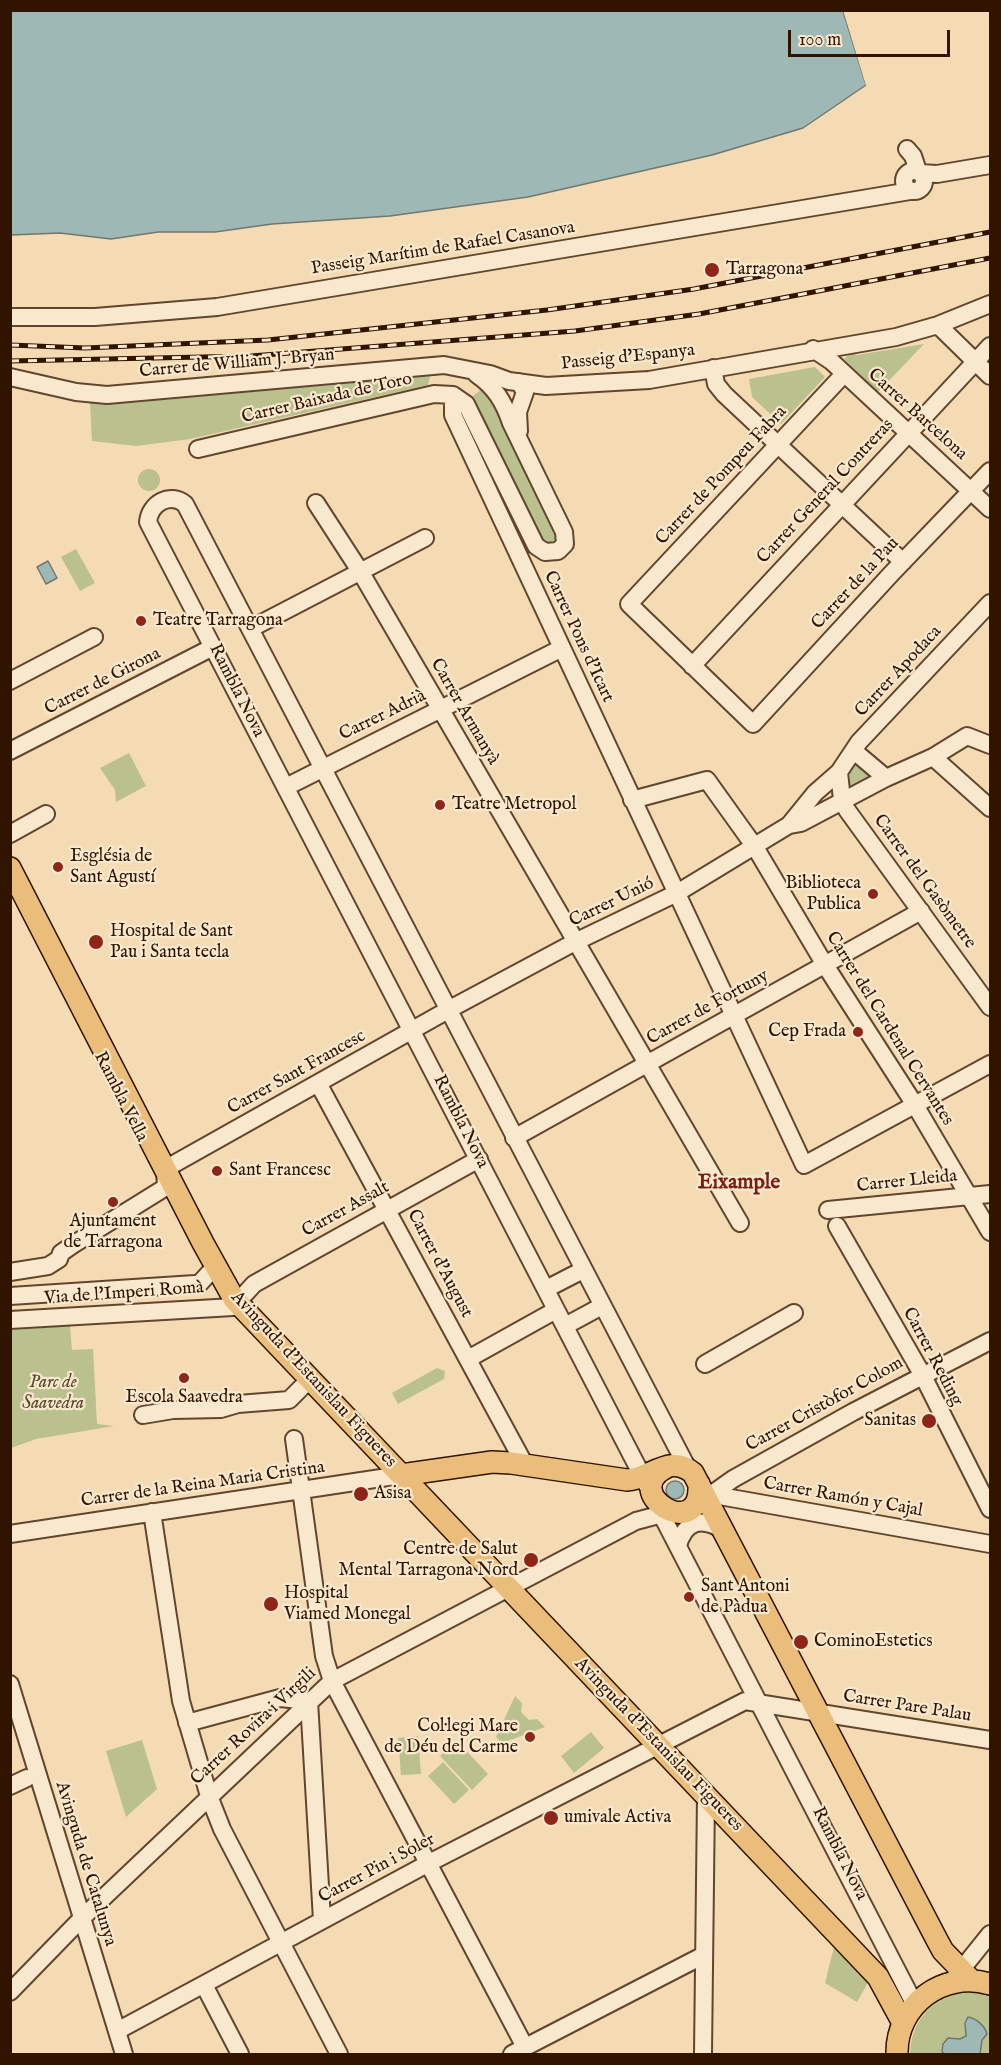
<!DOCTYPE html>
<html>
<head>
<meta charset="utf-8">
<style>
	body { margin:0 }
	#map { position:relative; width:1001px; height:2065px; overflow:hidden; background:#f5dbb4; font-family:"IM FELL English",serif }
	canvas { display:block }
	.frame { position:absolute; inset:0; border:12px solid #301400; pointer-events:none }
	.scale { position:absolute; left:788px; top:30px; width:162px; height:27px; box-sizing:border-box; border:3px solid #301400; border-top:0; padding-left:8px; font-size:18px; line-height:21px; white-space:nowrap; color:#301400; -webkit-text-stroke:4px #f8e8ce; paint-order:stroke }
</style>
</head>
<body>
<div id="map">
<canvas width="1001" height="2065"></canvas>
<div class="frame"></div>
<div class="scale">100 m</div>
</div>
<script>
const ctx = document.querySelector('canvas').getContext('2d');
ctx.lineJoin = 'round';
function fill(path, color) { ctx.fillStyle = color; ctx.fill(path, 'evenodd'); }
function strokePath(path, color, width, dash) { ctx.strokeStyle = color; ctx.lineWidth = width; ctx.lineCap = dash ? 'butt' : 'round'; ctx.setLineDash(dash || []); ctx.stroke(path); }
function label(font, color, halo, rows, align = 'center') {
  ctx.font = font + ' "IM FELL English",serif'; ctx.lineWidth = 4.5; ctx.setLineDash([]); ctx.textBaseline = 'middle'; ctx.strokeStyle = halo; ctx.fillStyle = color; for (const [text, x, y, turn = 0] of rows) {
    ctx.save(); ctx.translate(x, y); ctx.rotate((+turn || 0) * Math.PI / 180); ctx.textAlign = isNaN(turn) ? turn : align; if (halo) ctx.strokeText(text, 0, 0); ctx.fillText(text, 0, 0); ctx.restore();
  }
}
fill(new Path2D(`
	M924 344 878 392 844 359 850 353 857 355Z
	M815 367 825 377 781 424 752 397 749 379Z
	M430 376 428 385 190 439 136 446 92 441 90 403H128Z
	M482 389 489 392 558 534V541L546 549 473 401V396Z
	M138 480a11 11 0 1 1 22 0a11 11 0 1 1-22 0Z
	M76 549 95 583 80 591 61 557Z
	M129 753 146 786 116 802 115 790 100 768Z
	M855 760 876 778 850 788V771Z
	M70 1326 72 1350 93 1349 97 1424 114 1426 36 1439 11 1448V1330Z
	M437 1368 445 1371 444 1379 398 1404 392 1393Z
	M515 1696 522 1703 521 1712 529 1720 537 1719 545 1727 502 1743 496 1737Z
	M591 1732 604 1748 574 1773 561 1756Z
	M418 1736 421 1774 401 1775 398 1738Z
	M142 1740 157 1789 126 1817 106 1751Z
	M457 1741 488 1774 472 1790 440 1756Z
	M443 1762 469 1790 454 1804 428 1776Z
	M835 1943 870 1979 857 2002 825 1983Z
	M979 1993 990 1997V2054H910C911 2015 940 1990 979 1993Z`), '#bac08e');
const water = new Path2D(`
	M10 11H843L866 85 803 128 712 155 528 197 390 216 272 224 215 232H158L111 239 60 233 11 235Z
	M48 561 57 578 46 584 37 567Z
	M666 1490a9 9 0 1 1 18 0a9 9 0 1 1-18 0Z
	M968 2017C976 2018 985 2026 987 2034L982 2040 980 2054H945L942 2052 943 2044 948 2038 960 2039 966 2036 965 2023Z`);
fill(water, '#9eb9b5');
strokePath(water, '#72776d', 1.5);
fill(new Path2D(`
	M843 10H846L869 84 867 89Z`), '#f5dbb4');
const minor = new Path2D(`
	M907 149 913 156 918 171
	M904 181a10 10 0 1 1 20 0a10 10 0 1 1-20 0Z
	M921 173 937 174 990 165
	M10 317H95L217 307 910 191
	M938 325 990 376
	M813 349 831 361 990 509
	M713 368 716 384 724 394 903 562
	M844 374 629 604 753 724 892 573 990 471
	M10 377 76 392 107 395 444 365 490 374 509 381 546 386 649 380 896 337 938 325 990 304
	M519 382 525 392 518 412 519 431
	M453 395V415L804 1165 990 1064
	M198 449 434 394 453 395 466 404 536 546 545 552 558 551 565 544 564 532 511 423C504 402 495 387 476 374
	M316 503 360 571 740 1223
	M250 629 425 538
	M692 666 990 346
	M10 681 94 637
	M10 751 213 647
	M854 751 886 778
	M933 757 990 808
	M839 772 842 800 847 810 990 1007
	M286 787 562 648
	M632 800 707 780 755 847 825 965 915 1105 990 1232
	M790 825 801 823 886 778 933 757 967 736 990 745
	M10 834 46 814
	M318 1083 525 1465
	M514 1138 921 911
	M828 1210 990 1194
	M837 1226 922 1374 990 1509
	M59 1259 61 1253 74 1244 166 1187 165 1169 448 1010 575 942 677 893 789 825 815 793 839 772 859 742 990 603
	M10 1272 48 1266 59 1259
	M546 1289 583 1270
	M10 1296 195 1284 200 1283 211 1271
	M10 1320 233 1307 254 1284 479 1159
	M565 1326 602 1306
	M468 1359 556 1310
	M705 1364 794 1313
	M143 1415 173 1410 221 1409 238 1404 289 1400 306 1383
	M294 1439 324 1656 332 1681 525 2047
	M647 1485 148 522C150 503 170 492 185 504L688 1469
	M714 1495 990 1544
	M698 1504 733 1479 853 1412 990 1341
	M658 1508 915 2005
	M152 1512 181 1701 209 1796 222 1829 339 2054
	M10 1534 401 1475
	M678 1546C685 1520 702 1517 723 1530
	M10 1684 124 2054
	M187 1723 280 1698 309 1701 322 1920
	M10 1786 27 1778
	M953 1980 990 1934
	M204 1985 240 2054
	M10 1992 82 1918 332 1681 636 1521 670 1512
	M117 2031 429 1863 745 1701 990 1740
	M512 2054 704 1955
	M703 2054 706 1796`);
const major = new Path2D(`
	M10 868 203 1243 234 1299 878 1977 903 2023
	M669 1466C614 1491 702 1546 699 1484
	M401 1475 492 1462 511 1463 627 1480C651 1479 669 1453 693 1473L937 1940 943 1951 972 1981
	M897 2054C896 2005 943 1970 990 1984`);
strokePath(minor, '#61462d', 20);
strokePath(major, '#301400', 24);
strokePath(minor, '#f8e8ce', 16);
strokePath(major, '#eabe7a', 21);
const rail = new Path2D(`
	M10 345 85 348 268 340 547 310 694 289 990 232
	M10 361 251 356 575 331 699 314 990 258`);
strokePath(rail, '#301400', 5);
strokePath(rail, '#f8e8ce', 3, [9]);
for (const [x, y, r, color] of [
	[712,270,8,"#8f2418"],
	[141,621,6,"#8f2418"],
	[440,805,6,"#8f2418"],
	[58,867,6,"#8f2418"],
	[873,894,6,"#8f2418"],
	[96,942,8,"#8f2418"],
	[858,1032,6,"#8f2418"],
	[217,1171,6,"#8f2418"],
	[113,1202,6,"#8f2418"],
	[184,1378,6,"#8f2418"],
	[929,1421,8,"#8f2418"],
	[361,1494,8,"#8f2418"],
	[531,1560,8,"#8f2418"],
	[689,1597,6,"#8f2418"],
	[271,1604,8,"#8f2418"],
	[801,1642,8,"#8f2418"],
	[530,1737,6,"#8f2418"],
	[551,1818,8,"#8f2418"]
]) { const dot = new Path2D(); dot.arc(x, y, r, 0, 2 * Math.PI); ctx.fillStyle = color; ctx.fill(dot); strokePath(dot, '#f8e8ce', 2); }
label('18px', '#301400', '#f8e8ce', [
	["Passeig Marítim de Rafael Casanova",443,249,-9],
	["Passeig d'Espanya",628,358,-6],
	["Carrer de William J. Bryan",237,364,-5],
	["Carrer Baixada de Toro",327,399,-13],
	["Carrer Barcelona",917,415,42],
	["Carrer de Pompeu Fabra",722,476,-47],
	["Carrer General Contreras",826,492,-47],
	["Carrer de la Pau",856,584,-47],
	["Carrer Pons d'Icart",578,637,65],
	["Carrer Apodaca",899,672,-47],
	["Carrer de Girona",103,682,-27],
	["Rambla Nova",236,691,63],
	["Carrer Armanyà",464,712,60],
	["Carrer Adrià",383,716,-26],
	["Carrer del Gasòmetre",924,882,54],
	["Carrer Unió",612,903,-26],
	["Carrer de Fortuny",708,1008,-29],
	["Carrer del Cardenal Cervantes",889,1029,58],
	["Carrer Sant Francesc",297,1073,-29],
	["Rambla Vella",120,1097,63],
	["Rambla Nova",460,1122,63],
	["Carrer Lleida",907,1182,-6],
	["Carrer Assalt",346,1210,-29],
	["Carrer d'August",439,1264,62],
	["Via de l'Imperi Romà",124,1294,-4],
	["Carrer Reding",932,1357,62],
	["Avinguda d'Estanislau Figueres",313,1380,47],
	["Carrer Cristòfor Colom",825,1405,-29],
	["Carrer de la Reina Maria Cristina",203,1485,-8],
	["Carrer Ramón y Cajal",843,1498,10],
	["Carrer Pare Palau",907,1707,9],
	["Carrer Rovira i Virgili",254,1727,-43],
	["Avinguda d'Estanislau Figueres",658,1745,46],
	["Rambla Nova",839,1854,63],
	["Avinguda de Catalunya",85,1864,73],
	["Carrer Pin i Soler",377,1869,-28]
]);
label('18px', '#301400', '#f8e8ce', [
	["Tarragona",726,270],
	["Teatre Tarragona",153,621],
	["Teatre Metropol",452,805],
	["Església de",70,857],
	["Sant Agustí",70,878],
	["Biblioteca",861,884,"right"],
	["Publica",861,905,"right"],
	["Hospital de Sant",110,932],
	["Pau i Santa tecla",110,953],
	["Cep Frada",846,1032,"right"],
	["Sant Francesc",229,1171],
	["Ajuntament",113,1222,"center"],
	["de Tarragona",113,1243,"center"],
	["Escola Saavedra",184,1398,"center"],
	["Sanitas",916,1421,"right"],
	["Asisa",374,1494],
	["Centre de Salut",518,1550,"right"],
	["Mental Tarragona Nord",518,1571,"right"],
	["Sant Antoni",701,1587],
	["de Pàdua",701,1608],
	["Hospital",284,1594],
	["Viamed Monegal",284,1615],
	["CominoEstetics",814,1642],
	["Col·legi Mare",518,1727,"right"],
	["de Déu del Carme",518,1748,"right"],
	["umivale Activa",564,1818]
], 'left');
label('italic 18px', '#59482b', '#f8e8ce', [
	["Parc de",53,1383],
	["Saavedra",53,1404]
]);
label('bold 21px', '#7a1f14', '#f8e8ce', [
	["Eixample",739,1184]
]);
</script>
</body>
</html>
